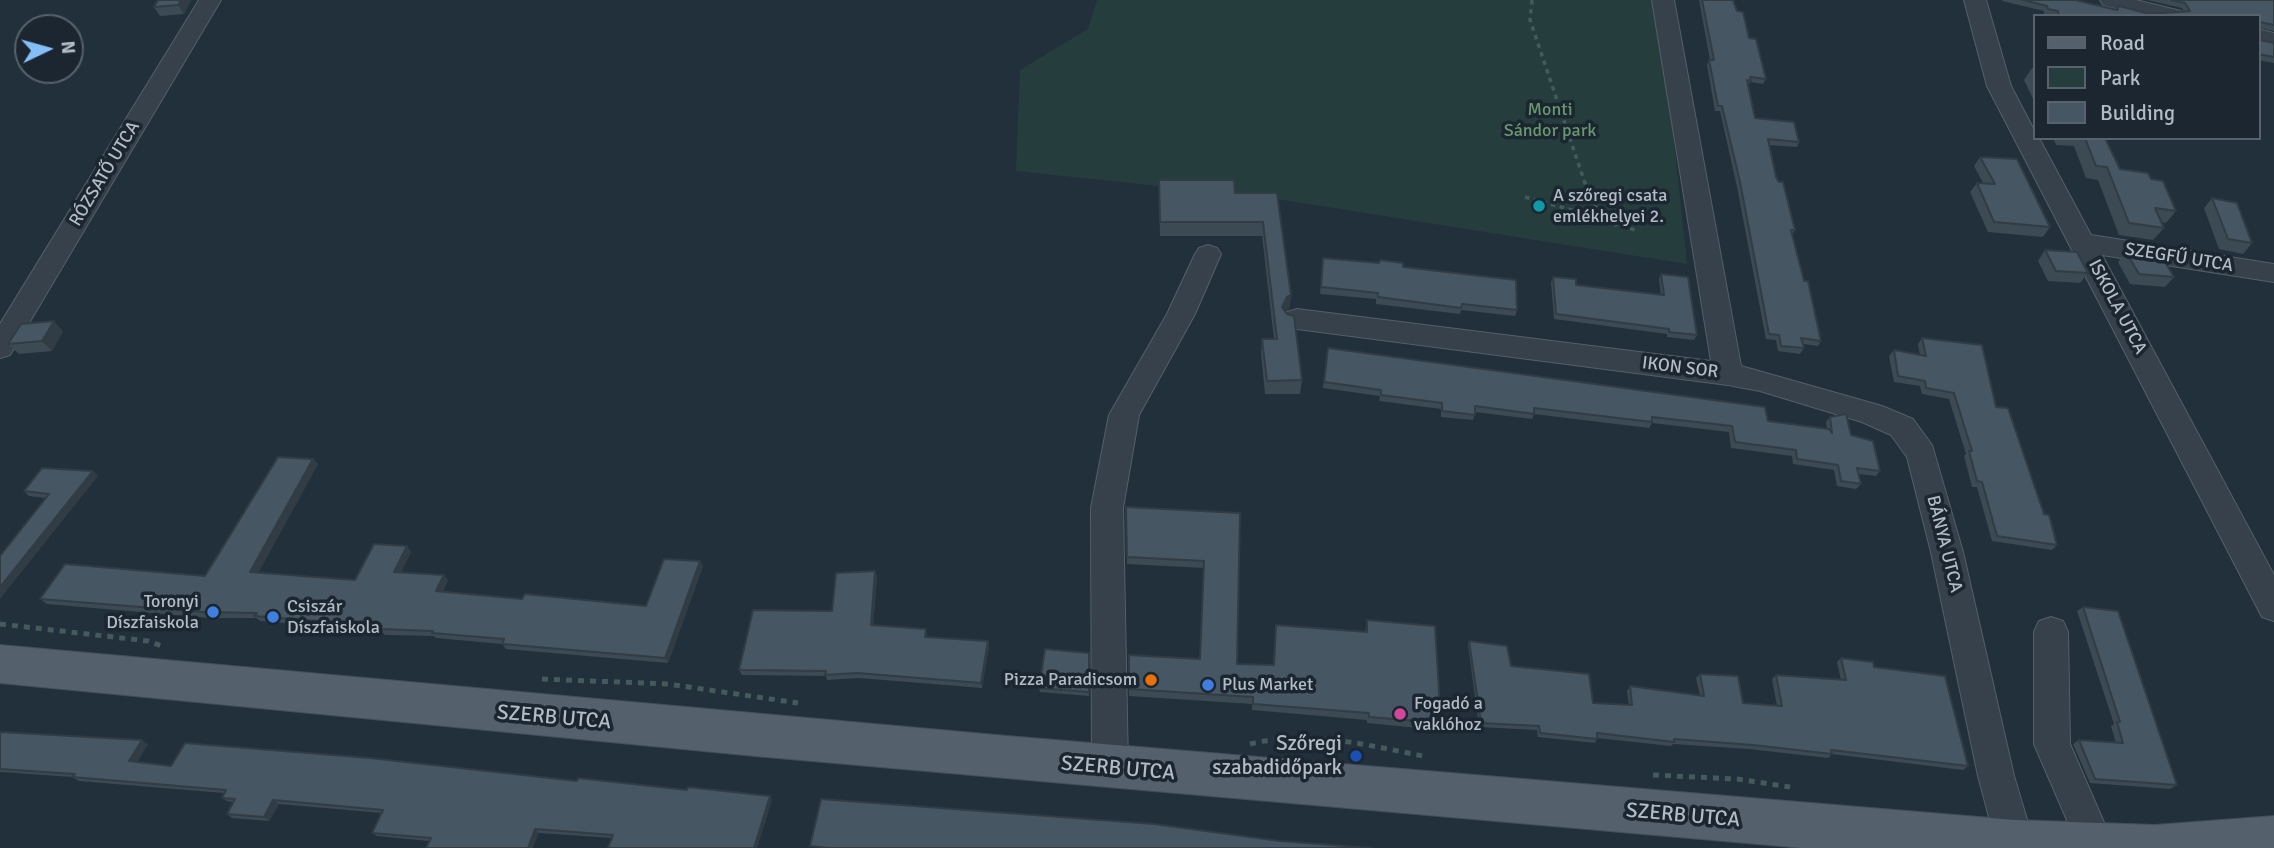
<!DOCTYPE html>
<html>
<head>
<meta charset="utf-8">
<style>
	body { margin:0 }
	#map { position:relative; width:2274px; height:848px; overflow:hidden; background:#22303b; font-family:Signika,sans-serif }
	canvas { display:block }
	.legend { position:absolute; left:2033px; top:14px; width:228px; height:126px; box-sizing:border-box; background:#1b2630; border:2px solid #57626c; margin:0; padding:9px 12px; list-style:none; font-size:21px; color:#b1bcc7 }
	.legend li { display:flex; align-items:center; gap:14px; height:35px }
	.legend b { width:35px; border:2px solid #57626c }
	.north { position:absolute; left:14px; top:14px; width:70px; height:70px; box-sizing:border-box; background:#1b2630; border:2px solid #57626c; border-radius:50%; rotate:85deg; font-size:19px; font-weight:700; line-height:28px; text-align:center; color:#b1bcc7 }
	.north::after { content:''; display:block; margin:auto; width:24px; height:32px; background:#85bff8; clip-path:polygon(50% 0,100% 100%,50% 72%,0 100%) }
</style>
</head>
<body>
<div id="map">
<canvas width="2274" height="848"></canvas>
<ul class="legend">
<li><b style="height:9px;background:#54616c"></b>Road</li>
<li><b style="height:19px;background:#253e3d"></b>Park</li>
<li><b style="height:19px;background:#465662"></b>Building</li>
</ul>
<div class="north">N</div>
</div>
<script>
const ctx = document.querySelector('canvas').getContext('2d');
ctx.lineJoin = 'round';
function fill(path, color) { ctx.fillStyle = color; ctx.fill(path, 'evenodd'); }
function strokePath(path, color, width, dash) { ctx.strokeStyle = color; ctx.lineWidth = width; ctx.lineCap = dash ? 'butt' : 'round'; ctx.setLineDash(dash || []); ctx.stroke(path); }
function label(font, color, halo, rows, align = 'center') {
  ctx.font = font + ' Signika,sans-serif'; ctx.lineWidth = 7; ctx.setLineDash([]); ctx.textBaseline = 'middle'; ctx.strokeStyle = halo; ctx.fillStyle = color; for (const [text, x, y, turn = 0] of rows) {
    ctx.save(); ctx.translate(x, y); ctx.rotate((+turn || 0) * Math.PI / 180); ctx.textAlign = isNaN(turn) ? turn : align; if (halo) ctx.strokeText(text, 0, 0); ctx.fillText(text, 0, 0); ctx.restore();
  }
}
fill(new Path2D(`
	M1097 0H1659L1687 264 1264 197 1016 171 1020 70 1088 29Z`), '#253e3d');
const minor = new Path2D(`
	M199 0H221L10 355 0 358V324Z
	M1652 0H1674L1741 366 1882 406 1913 419 1932 445 1963 552 2014 776 2034 843 2032 848H1998L1996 843 1978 776 1931 552 1907 457 1891 435 1862 422 1760 391 1728 385 1297 329 1287 326 1283 319 1287 312 1297 309 1711 361Z
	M1964 0H1986L2011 86 2034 130V138H2039L2091 235 2274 264V282L2102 255 2274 575V621L2262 617 1987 86Z
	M2100 0H2136L2181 11 2184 16H2146L2103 5Z
	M2258 29 2274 33V47L2258 43Z
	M1208 245 1217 248 1221 254 1195 314 1139 415 1123 508 1128 768 1123 780 1110 785 1097 780 1092 768 1091 508 1109 415 1167 314 1195 254 1199 248Z
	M2051 617 2063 621 2068 632 2070 744 2115 848H2079L2034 744V632L2039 621Z`);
const major = new Path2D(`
	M0 645 1007 736 2015 820 2155 825 2274 816V848H1803L755 756 0 683Z`);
strokePath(minor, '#545f69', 2);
strokePath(major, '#424d57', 2);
strokePath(new Path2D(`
	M1532 0 1530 20 1592 204 1617 226 1636 230
	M1525 197 1586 214`), '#445a5b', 3.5, [4.5, 4.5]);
strokePath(new Path2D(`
	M0 624 148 641 162 646
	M542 679 668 684 798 703
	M1250 744C1308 729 1371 746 1428 757
	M1653 775 1737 779 1790 787`), '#445a5b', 5, [6, 6]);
fill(minor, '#36414b');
fill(major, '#54616c');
fill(new Path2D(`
	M158 0H191L184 14 160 16 154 7Z
	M1699 0H1733L1737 11 1766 79 1763 84 1750 82 1748 86 1755 118 1799 142 1797 147 1769 145 1776 177 1795 230 1792 235 1821 341 1818 346 1803 344 1804 348 1800 354 1778 351 1776 340 1766 339 1737 187 1720 111H1715L1707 65 1709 60H1710Z
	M2002 0H2075L2116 10 2119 6 2150 14 2184 12 2182 8 2147 0H2274V31L2260 28V40L2274 43V63L2258 60V16H2055L2044 14V11L2002 1Z
	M2032 68H2034V101L2024 80Z
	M2053 138H2105L2120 169 2151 179 2176 211 2166 223 2161 222 2164 228 2153 240 2119 235 2098 180 2086 178 2074 146 2056 145Z
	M1980 157 2050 227 2043 237 1988 232 1970 192 1977 183H1983L1974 166Z
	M1159 180 1235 193H1277L1291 295 1289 309 1285 311 1302 380 1300 394H1265L1261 353 1262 339H1274L1262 236H1160Z
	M2212 198 2252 243 2243 254 2219 249 2204 208Z
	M2045 250 2088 273 2080 283 2048 281 2038 261Z
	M2126 252 2174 277 2165 287 2130 284 2118 262Z
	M1323 258 1403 267 1517 310 1515 316 1461 310 1460 314 1376 304V299L1320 294Z
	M1661 274 1697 335 1694 340 1667 337V334L1554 319 1551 282 1553 277 1576 285 1661 295 1659 279Z
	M63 331 52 351 19 354 8 344Z
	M1922 338 1996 407 2057 545 2052 550 1992 541 1977 487H1972L1964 456 1966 454 1949 399 1922 394 1920 386 1894 382 1889 356 1894 350 1920 355 1918 344Z
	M1328 348 1768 421 1827 429 1826 422 1830 417 1851 435 1880 471 1876 476 1859 474 1861 484 1856 489 1837 486 1834 470 1793 464 1792 456 1731 448 1729 432 1652 423 1649 428 1534 414 1532 419 1475 412 1473 420 1441 417V409L1379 401 1380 396 1323 388Z
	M313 459 318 464 258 573 355 580 411 552 401 572 444 575 448 580 443 591 522 599 646 606 703 566 668 663 506 649 502 644 436 638 434 636 385 635 381 631 260 621 256 618H210L47 604 40 599 205 576Z
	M93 471 98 476 46 498 29 496 24 491Z
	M1126 507 1240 513 1237 664 1273 665 1276 625 1365 632 1367 620 1441 723 1438 730 1367 723V720L1252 710V704L1129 696V655L1200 659 1204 568 1127 564Z
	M875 571 877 577 873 625 926 629 927 637 988 641 989 646 982 688 859 678 827 680 826 676 742 675 739 670 832 611Z
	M2083 607 2177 785 2170 789 2090 783 2073 744 2079 740 2116 743 2111 726 2114 724 2077 611Z
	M1469 641 1511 666 1593 703 1629 705 1627 691 1630 686 1700 695 1696 678 1700 674 1743 703 1777 706 1772 679 1776 675 1841 680 1837 662 1841 658 1874 667 1968 766 1963 770 1832 754 1828 758 1749 749 1673 744 1671 746 1597 738 1595 743 1538 737 1537 730 1479 727 1468 645Z
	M1089 653V696L1040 692 1039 688Z
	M0 732 148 744 137 762 171 766 577 781 772 799 757 848H608L612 838 539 833 429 841 377 836 372 833 382 813 279 804 269 821 232 818 227 814 233 802 227 801 222 798 224 793 79 781 73 777 0 772Z`), '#3c4a54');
fill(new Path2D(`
	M181 0H191L184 14 178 5Z
	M1291 295 1289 309 1285 311 1282 307 1287 297Z
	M54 321 63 331 52 351 42 341Z
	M313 459 318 464 256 577 250 572Z
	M93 471 98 476 0 599V587Z
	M407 546 411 552 398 577 394 572Z
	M700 561 703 566 668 663 665 658Z
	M875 571 877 577 873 630 871 625Z
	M444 575 448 580 440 596 436 591Z
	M988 641 989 646 982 688 981 683Z
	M142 740 148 744 135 765 129 761Z
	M770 796 772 799 757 848H754Z
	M273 800 279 804 269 821 264 817Z
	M535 829 539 833 533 848H528Z`), '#313c45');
const building = new Path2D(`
	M158 0H181L178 5 154 7Z
	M1702 0H1733L1737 11 1743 12 1749 38 1756 39 1766 79 1750 77 1751 81 1747 80 1755 118 1794 122 1799 142 1768 139 1776 177 1779 182H1783L1795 230H1791L1804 281H1808L1821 341 1801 338 1804 348 1781 346 1779 335 1769 334 1740 182 1722 106H1718L1709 60H1714Z
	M2023 0H2075L2117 10 2119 6 2150 14 2190 11 2185 3 2171 0H2274V25L2260 22V40L2274 43V57L2258 54V16H2059L2058 11 2048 9 2047 6Z
	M2085 138H2105L2120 169 2148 173 2151 179 2163 181 2176 211 2155 208 2164 228 2129 223 2107 167 2096 166Z
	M1980 157 2017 159 2050 227 1994 222 1977 183 1995 184Z
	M1159 180H1234L1235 193H1277L1291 295 1287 297 1282 307 1287 314 1294 316 1302 380 1267 381 1262 339H1277L1263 222H1160Z
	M2212 198 2237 203 2252 243 2228 239Z
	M2045 250 2077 252 2088 273 2056 271Z
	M2126 252 2161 255 2174 277 2139 274Z
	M1323 258 1379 263 1380 260 1403 263V267L1516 280 1517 310 1462 304 1461 308 1378 297V293L1321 287Z
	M1661 274 1688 277 1697 335 1669 332V329L1556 314 1553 277 1576 279V285L1664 295Z
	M54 321 42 341 8 344 21 324Z
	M1922 338 1982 345 1996 407 2008 408 2044 514 2049 515 2057 545 1997 536 1982 482 1977 481 1969 451H1972L1954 393 1926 388 1925 381 1898 376 1894 350 1926 356Z
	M1328 348 1765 407 1768 421 1829 429 1832 433 1830 417 1846 414 1851 435 1873 441 1880 471 1857 468 1861 484 1841 481 1838 465 1797 459 1796 450 1735 442 1732 426 1652 417V422L1534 408V414L1475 406V415L1442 411V403L1381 395V390L1324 382Z
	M278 457 313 459 250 572 355 580 374 544 407 546 394 572 444 575 436 591 522 599 525 594 646 606 664 559 700 561 665 658 502 644 504 639 432 633 433 631 380 629 382 626 254 616 257 613 204 612 40 599 65 564 205 576Z
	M42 468 93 471 0 587V556L49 494 24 491Z
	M1126 507 1240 513 1237 664 1274 665 1276 625 1367 632V620L1435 626 1441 723 1369 717V713L1253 704V697L1129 689V655L1200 659 1204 561 1127 557Z
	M875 571 871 625 926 629 925 637 988 641 981 683 857 673 825 675 826 671 739 670 753 610 832 611 836 573Z
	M2083 607 2118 611 2177 785 2095 779 2079 740 2123 743 2117 722H2120Z
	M1469 641 1507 646 1511 666 1589 674 1593 703 1632 705 1630 686 1704 696 1700 674 1738 676 1743 703 1782 706 1776 675 1846 680 1841 658 1873 662 1874 667 1945 676 1968 766 1831 750 1832 754 1753 745 1674 739V742L1597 733V739L1540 733 1539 726 1481 723Z
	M1045 649 1089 653V692L1039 688Z
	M0 732 142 740 129 761 171 766 185 743 370 758 577 781 578 778 687 790 688 787 770 796 754 848H608L613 835 535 829 528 848H426L431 838 372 833 383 810 273 800 264 817 227 814 235 799 222 798 226 790 72 777 75 774 0 769Z
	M821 799 1154 824 1280 841 1372 848H829L810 846Z`);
fill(building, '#465662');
strokePath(building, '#313c45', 2);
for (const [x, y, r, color] of [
	[1539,206,7,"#0f9aa8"],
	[213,612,7,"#3f7fe0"],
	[273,617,7,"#3f7fe0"],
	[1151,680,7,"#e8710a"],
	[1208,685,7,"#3f7fe0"],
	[1400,714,7,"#d1479c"],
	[1356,756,7,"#1a4fb4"]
]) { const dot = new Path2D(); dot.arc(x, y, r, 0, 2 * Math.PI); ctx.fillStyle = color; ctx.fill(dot); strokePath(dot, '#1b2630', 2.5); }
label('18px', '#68986d', '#1b2630', [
	["Monti",1550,110],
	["Sándor park",1550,131]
]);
label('18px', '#b1bcc7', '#1b2630', [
	["RÓZSATŐ UTCA",105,174,-59],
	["SZEGFŰ UTCA",2179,258,9],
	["ISKOLA UTCA",2117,307,62],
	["IKON SOR",1680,368,7],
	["BÁNYA UTCA",1944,544,76]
]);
label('18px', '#b1bcc7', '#1b2630', [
	["A szőregi csata",1553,196],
	["emlékhelyei 2.",1553,217],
	["Toronyi",199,602,"right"],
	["Díszfaiskola",199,623,"right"],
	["Csiszár",287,607],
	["Díszfaiskola",287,628],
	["Pizza Paradicsom",1137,680,"right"],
	["Plus Market",1222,685],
	["Fogadó a",1414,704],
	["vaklóhoz",1414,725]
], 'left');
label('21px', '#b1bcc7', '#1b2630', [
	["SZERB UTCA",554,718,5],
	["SZERB UTCA",1118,769,5],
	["SZERB UTCA",1683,816,5]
]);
label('21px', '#b1bcc7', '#1b2630', [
	["Szőregi",1342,744],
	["szabadidőpark",1342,768]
], 'right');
</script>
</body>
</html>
